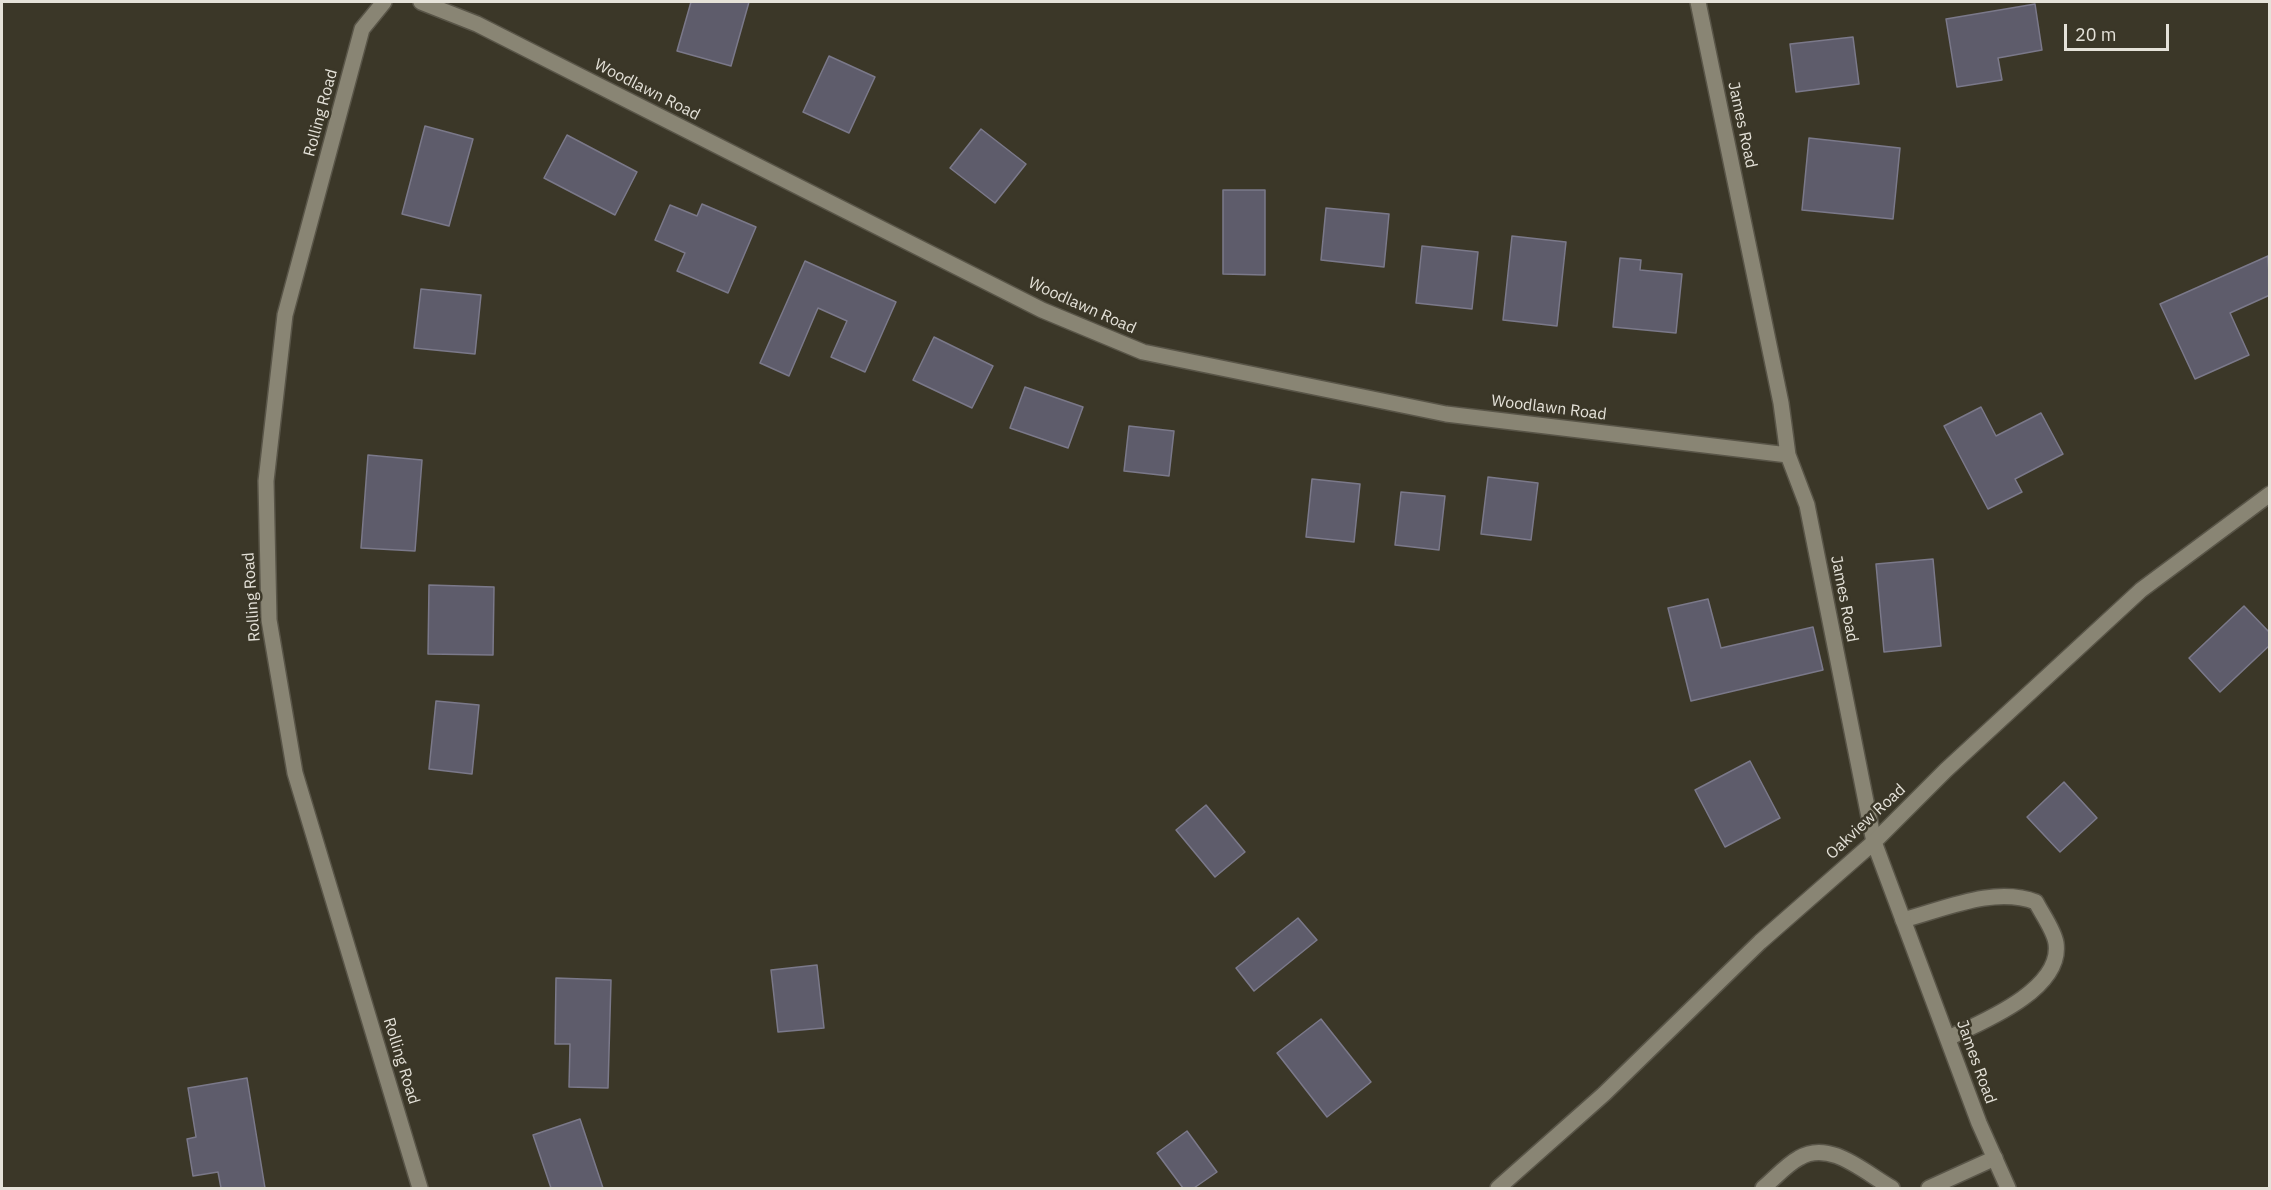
<!DOCTYPE html>
<html>
<head>
<meta charset="utf-8">
<style>
	body { margin:0 }
	#map { position:relative; width:2271px; height:1190px; overflow:hidden; background:#3b3728; font-family:"IBM Plex Sans",sans-serif }
	canvas { display:block }
	.frame { position:absolute; inset:0; border:3px solid #e5e2d9; pointer-events:none }
	.scale { position:absolute; left:2064px; top:24px; width:105px; height:27px; box-sizing:border-box; border:3px solid #e5e2d9; border-top:0; padding-left:8px; font-size:18px; line-height:21px; white-space:nowrap; color:#e5e2d9; -webkit-text-stroke:4px #3b3728; paint-order:stroke }
</style>
</head>
<body>
<div id="map">
<canvas width="2271" height="1190"></canvas>
<div class="frame"></div>
<div class="scale">20 m</div>
</div>
<script>
const ctx = document.querySelector('canvas').getContext('2d');
ctx.lineJoin = 'round';
function fill(path, color) { ctx.fillStyle = color; ctx.fill(path, 'evenodd'); }
function strokePath(path, color, width, dash) { ctx.strokeStyle = color; ctx.lineWidth = width; ctx.lineCap = dash ? 'butt' : 'round'; ctx.setLineDash(dash || []); ctx.stroke(path); }
function label(font, color, halo, rows, align = 'center') {
  ctx.font = font + ' "IBM Plex Sans",sans-serif'; ctx.lineWidth = 5; ctx.setLineDash([]); ctx.textBaseline = 'middle'; ctx.strokeStyle = halo; ctx.fillStyle = color; for (const [text, x, y, turn = 0] of rows) {
    ctx.save(); ctx.translate(x, y); ctx.rotate((+turn || 0) * Math.PI / 180); ctx.textAlign = isNaN(turn) ? turn : align; if (halo) ctx.strokeText(text, 0, 0); ctx.fillText(text, 0, 0); ctx.restore();
  }
}
const building = new Path2D(`
	M691 2H749L731 66 677 51Z
	M2035 4 2042 50 1998 58 2002 80 1957 87 1946 19Z
	M1853 37 1859 84 1796 92 1790 44Z
	M829 56 875 77 849 133 803 112Z
	M425 126 473 139 449 226 402 214Z
	M981 129 1026 164 995 203 950 168Z
	M567 135 637 172 615 215 544 178Z
	M1809 138 1900 148 1893 219 1802 210Z
	M1223 190H1265V275L1223 274Z
	M702 204 756 227 728 293 677 271 685 253 655 240 670 205 697 216Z
	M1326 208 1389 214 1384 267 1321 260Z
	M1512 236 1566 242 1557 326 1503 320Z
	M1422 246 1478 252 1472 309 1416 303Z
	M2268 256 2270 295 2230 313 2249 355 2195 379 2160 304Z
	M1620 258 1641 260 1640 270 1682 274 1676 333 1613 327Z
	M805 261 896 302 865 372 831 357 847 321 818 308 789 376 760 363Z
	M421 289 481 295 475 354 414 348Z
	M934 337 993 366 972 408 913 380Z
	M1025 387 1083 407 1068 448 1010 428Z
	M1981 407 1996 436 2041 413 2063 454 2015 479 2022 492 1988 509 1944 426Z
	M1129 426 1174 431 1169 476 1124 471Z
	M368 455 422 460 415 551 361 548Z
	M1488 477 1538 483 1531 540 1481 534Z
	M1312 479 1360 484 1354 542 1306 537Z
	M1401 492 1445 496 1439 550 1395 545Z
	M1933 559 1941 646 1884 652 1876 564Z
	M429 585 494 587 493 655 428 654Z
	M1708 599 1721 648 1813 627 1823 670 1691 701 1668 608Z
	M2244 606 2270 633V645L2220 692 2189 658Z
	M436 701 479 705 472 774 429 769Z
	M1750 761 1780 818 1725 847 1695 790Z
	M2064 782 2097 818 2060 852 2027 817Z
	M1206 805 1245 852 1215 877 1176 830Z
	M1298 918 1317 940 1254 991 1236 968Z
	M817 965 824 1028 778 1032 771 970Z
	M556 978 611 980 608 1088 569 1087 570 1044H555Z
	M1321 1019 1371 1082 1327 1117 1277 1053Z
	M247 1078 265 1188H221L218 1172 193 1176 187 1139 196 1137 188 1088Z
	M580 1119 603 1188H551L533 1135Z
	M1187 1131 1217 1172 1194 1188H1183L1157 1153Z`);
fill(building, '#5e5c6b');
strokePath(building, '#7b798a', 1.5);
const lane = new Path2D(`
	M1903 920C1945 909 1994 886 2036 902 2042 914 2054 930 2056 943 2063 990 1980 1023 1948 1038
	M1763 1188C1774 1179 1786 1165 1799 1158 1830 1139 1865 1173 1892 1188
	M1929 1188 1995 1158`);
const street = new Path2D(`
	M384 2 362 29 285 315 266 481 269 620 295 773 420 1188
	M421 2 477 24 1042 310 1143 352 1446 414 1788 455
	M1698 2 1781 403 1788 455 1807 505 1874 842`);
const secondary = new Path2D(`
	M1874 842 1979 1123 2008 1188
	M1498 1188 1604 1094 1760 942 1874 842 1946 770 2141 590 2270 494`);
strokePath(lane, '#595548', 18);
strokePath(street, '#595548', 18);
strokePath(secondary, '#595548', 18);
strokePath(lane, '#898574', 15);
strokePath(street, '#898574', 15);
strokePath(secondary, '#898574', 15);
label('16px', '#e5e2d9', '#3b3728', [
	["Woodlawn Road",647,90,27],
	["Rolling Road",321,113,-75],
	["James Road",1742,125,78],
	["Woodlawn Road",1082,306,24],
	["Woodlawn Road",1549,408,7],
	["Rolling Road",252,597,-94],
	["James Road",1844,599,79],
	["Oakview Road",1866,822,-43],
	["Rolling Road",401,1061,73],
	["James Road",1976,1062,70]
]);
</script>
</body>
</html>
